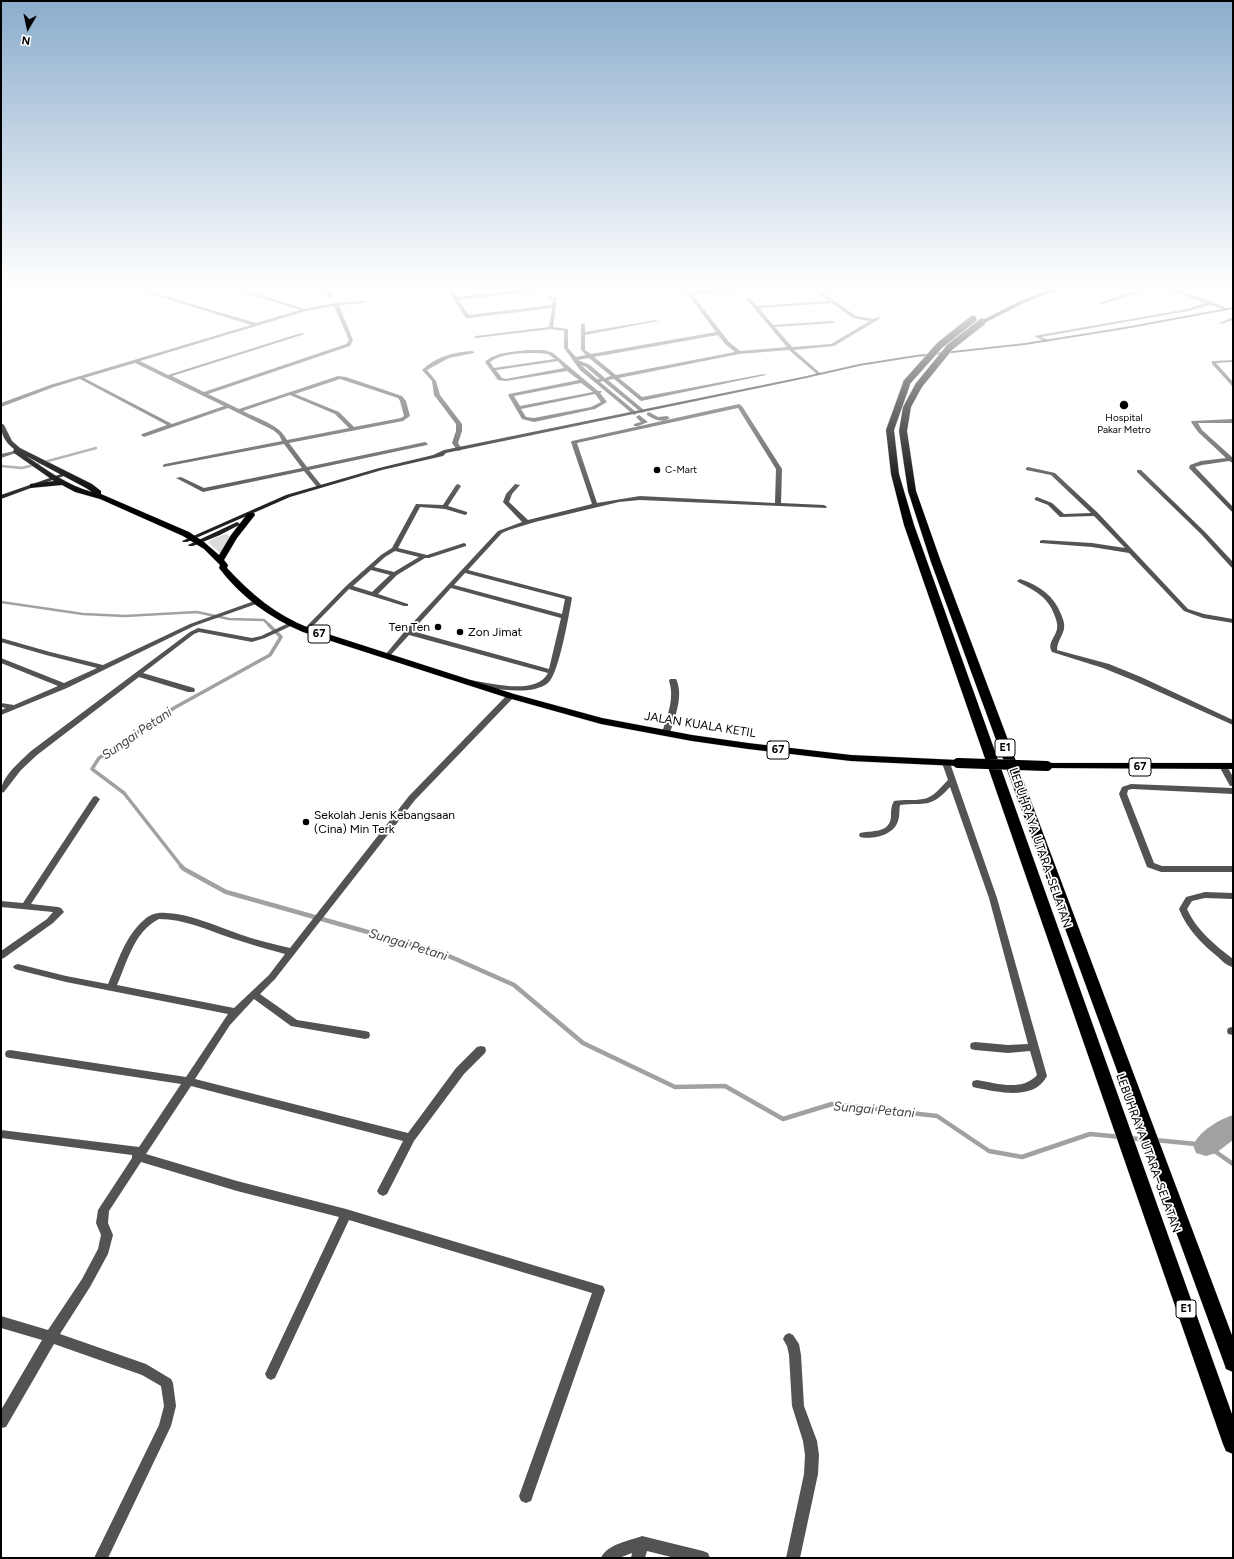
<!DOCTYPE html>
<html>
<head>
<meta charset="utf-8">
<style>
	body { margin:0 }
	#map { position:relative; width:1234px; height:1559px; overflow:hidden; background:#fff; font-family:Figtree,sans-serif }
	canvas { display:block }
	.frame { position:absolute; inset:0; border:2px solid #000; pointer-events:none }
	.north { position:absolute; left:8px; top:8px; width:40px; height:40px; -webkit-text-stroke:3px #fff; paint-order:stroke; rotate:189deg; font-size:11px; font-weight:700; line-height:16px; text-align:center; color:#000 }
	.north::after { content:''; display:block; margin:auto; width:14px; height:18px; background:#000; clip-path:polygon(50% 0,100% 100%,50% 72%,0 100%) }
</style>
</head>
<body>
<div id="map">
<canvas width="1234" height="1559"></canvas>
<div class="frame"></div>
<div class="north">N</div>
</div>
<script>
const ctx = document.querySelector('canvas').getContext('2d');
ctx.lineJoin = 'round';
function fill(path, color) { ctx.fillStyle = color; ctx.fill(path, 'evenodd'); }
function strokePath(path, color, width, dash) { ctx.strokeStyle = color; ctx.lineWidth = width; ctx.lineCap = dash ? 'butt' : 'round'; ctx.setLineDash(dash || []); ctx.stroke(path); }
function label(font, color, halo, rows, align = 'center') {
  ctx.font = font + ' Figtree,sans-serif'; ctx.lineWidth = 3.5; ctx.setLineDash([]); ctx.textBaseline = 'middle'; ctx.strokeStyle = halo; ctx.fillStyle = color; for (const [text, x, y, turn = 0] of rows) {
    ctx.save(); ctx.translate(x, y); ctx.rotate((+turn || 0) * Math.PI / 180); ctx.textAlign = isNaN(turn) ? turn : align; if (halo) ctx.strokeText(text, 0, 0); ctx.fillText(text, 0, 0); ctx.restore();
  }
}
fill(new Path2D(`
	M227 534 230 537 221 554 208 542 220 536Z`), '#dadada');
strokePath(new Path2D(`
	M1 466 22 468 96 448
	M1 602 83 614 125 616 197 612 229 619 264 620 270 626`), '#a1a1a1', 2.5);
strokePath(new Path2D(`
	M182 867 124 793 92 769 99 758 174 708 270 655 281 637 269 625`), '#a1a1a1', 3.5);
strokePath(new Path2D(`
	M181 866 184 869 226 892 442 953 514 985 583 1043 675 1087 725 1086 783 1119 832 1104 937 1116 989 1151 1022 1157 1090 1134 1121 1137
	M1129 1138 1147 1140
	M1155 1140 1206 1145 1233 1164`), '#a1a1a1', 4.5);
fill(new Path2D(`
	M1233 1115V1140L1216 1153 1206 1156 1196 1153 1193 1145C1200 1131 1218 1120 1233 1115Z`), '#a1a1a1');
const primary = new Path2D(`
	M1 423 4 425 12 441 20 448 92 484 101 491V494L189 532 204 542 219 555 231 535 248 513H254L255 515 237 538 224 560 228 565 227 568C251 594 276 615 309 628L514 694 602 718 692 735 748 743 851 755 958 760 963 763 958 766 851 761 748 749 692 741 601 724 508 698 303 632C270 618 241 597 219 568L220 565 204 549 183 536 100 499 75 492 62 485 30 488V484L54 481 14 453 13 452 14 449C5 442 1 435 1 423ZM26 456 86 488 92 492C67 485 47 470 26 456Z
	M1047 763H1233V769L1044 768 1042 766Z`);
const highway = new Path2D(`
	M1060 285H1070L1024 303 984 323 979 322 1020 301Z
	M904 380H907L911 382 894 430 899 474 914 525 1233 1417V1454L1226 1451 1223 1444 904 525 891 474 886 430Z
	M916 383H919L923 385 911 407 907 431 916 491 941 562 1233 1338V1372L1226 1369 1224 1363 931 562 908 491 899 431 903 407Z`);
strokePath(primary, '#dbdbdb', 1);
strokePath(highway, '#dbdbdb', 1);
fill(new Path2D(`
	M221 285C229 285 238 290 243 290 250 289 255 285 262 285L247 291 305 309 336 303 365 301 367 302 365 303 339 305 353 340 350 346 208 394 239 409 338 376 346 377 402 396 406 401 410 416 403 421 289 443 307 467 425 442 428 444 427 445 309 470 322 486 319 488 317 487 304 471 203 492 176 478 181 477 204 488 302 468 284 444 163 467V465L165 464 282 441 279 435 273 430 228 408 144 437 141 435 142 434 167 425 80 379 54 387 1 407V403L50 385 251 325 148 293V291L256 323 300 310ZM334 306 349 340 346 344 204 392 172 376 305 334 301 333 168 375 140 361 306 311ZM135 363 224 406 172 424 84 378ZM340 379 398 398 400 401 404 416 401 418 354 427 339 412 295 394ZM290 395 335 414 349 428 287 440C279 424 258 419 243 411Z
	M324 285H328L333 299 329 298Z
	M444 285H448L457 297 543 288V290H541L458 300 469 315 552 305 553 300 547 297 549 296 557 298 553 327 568 329V348L576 357 586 355 581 350V324L583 323 585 324V332L656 320 658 321 585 335V350L591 354 716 332 681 285H685L690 292 778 285H802L692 294 729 342 740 351 787 347 747 300V299L749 298 757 306 829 301 807 285H812L856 316 873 319 879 317 881 318 834 346 794 350 820 373V375H818L789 350 739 354 619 378 642 397 764 374 766 375 641 401 614 379 608 380 644 410 645 411 642 413 603 381 600 382 636 412 637 413 634 415 580 370 564 348V331L551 329 476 338 474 337 476 336 549 327 552 308 468 318H466ZM832 303 853 318 870 321 831 344 792 347 775 327 833 323 835 322 833 321 773 325 759 308ZM718 335 725 344 735 352 616 375 594 357ZM589 358 611 376 605 378 590 365 578 360ZM581 365 586 367 600 379H597Z
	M1151 286H1165L1213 302 1228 309 1226 310 1210 305 1188 311 1041 337 1048 340V341L1046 342 1034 336 1187 309 1205 303 1163 288H1153L1103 304 1099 303Z
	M1231 318H1233V320L1221 324 1219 323Z
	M527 350H544L553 353 598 391H601L602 392 600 393 607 402 595 409 534 422 522 419 508 395 509 394 579 380 567 371 506 381 498 380 485 362C495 352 513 352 527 350ZM536 353 548 354 555 359 494 368 490 362C502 353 521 353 536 353ZM558 361 564 368 506 379 502 378 496 370ZM581 383 593 392 520 406 514 396ZM595 394 601 402 591 407 534 418 526 417 521 409Z
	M472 351 474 352V353L449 358 427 370 436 381 440 395 462 424V431L458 443 462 449 459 451 457 450 452 443 456 431V424L434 395 432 381 422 370C435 357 454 352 472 351Z
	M1233 360V362L1216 363 1233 382V387L1212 364V361H1214Z
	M739 404 742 406 782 469 781 503 824 505 827 507 826 508 640 500 619 502 535 522 509 530 502 533 468 570 571 597 572 598C569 614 559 674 548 683 531 697 488 688 467 684L466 682 467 680H470C491 683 536 696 548 673L409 635 389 657H385L383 656 385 655 405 631 498 531 522 522 503 502 506 494 515 484 520 485 512 494 509 502 528 520 592 504 571 442 572 441ZM738 408 776 469 775 503 640 496 597 503 577 443ZM465 573 565 599 562 614 454 585ZM451 588 561 618 549 669 412 631Z
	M649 412 658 417 667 416 670 418C662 423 655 420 647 415V413Z
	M639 415 648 422 638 426H634V424L641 422 636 417Z
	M1233 419V423H1198L1202 430 1233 458V463L1229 461 1202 465 1195 467 1233 507V512L1231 511 1189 468 1190 465 1201 461 1226 458 1198 432 1191 422 1192 421Z
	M14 451 19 452 1 458V454Z
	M1028 467 1055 473 1098 513 1188 609 1204 614 1233 619V623L1203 618 1184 611 1129 553 1092 547 1040 543V541L1042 540 1092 543 1125 548 1094 516 1060 517 1048 505 1035 500V498L1037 497 1052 503 1064 514 1091 513 1051 475 1026 470V468Z
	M1137 470H1141L1205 532 1233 562V568L1231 567 1201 534 1137 472Z
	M458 484 461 486 448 506 467 512V514L465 515 445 509 420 507 398 548 427 555 464 543 466 544V546L429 558H425L397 575 378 594 408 604V606H404L349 589 308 631H304L303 630 304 629 346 586 381 555 392 548 416 504 443 505 456 485ZM395 551 419 557 394 572 374 567 385 557ZM371 570 390 575 372 592 353 586Z
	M1020 579C1039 585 1054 596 1061 614 1063 619 1065 624 1064 629 1062 637 1057 642 1057 650L1109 664 1141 677 1233 720V725L1135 681 1103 668 1052 652C1047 643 1055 638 1057 629 1058 624 1056 619 1054 614 1048 597 1034 590 1018 582L1017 581Z
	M257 600 259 601V603L194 626 67 688 1 715V710L6 708 1 707V703L14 705 58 686 1 663V658L64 683 97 668 46 655 1 642V638L50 652 103 665 190 624Z
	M291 622 293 623V625L265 638 252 642 199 632 194 634 143 673 194 688 195 690 194 692H188L139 677 37 755 21 770 4 792 1 793C1 776 20 762 31 751L190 632 198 628 252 638 261 636Z
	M670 679H676C684 695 675 717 670 733L666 735 662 733C667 717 675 698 669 681Z
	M508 694H511L515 696 415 800 275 979 260 994 297 1020 365 1031 369 1032 370 1035 369 1038 365 1039 291 1026 254 999 230 1025 195 1079 408 1133 456 1068 477 1047 481 1046 485 1047 486 1050 485 1053 464 1074 414 1141 387 1194 383 1196 379 1194 377 1191 403 1141 191 1086 146 1154 237 1181 346 1209 603 1286 605 1290 531 1501 526 1503 521 1501 519 1496 592 1293 349 1220 275 1378 271 1380 267 1378 265 1374 339 1217 237 1191 141 1162 109 1211 108 1223 113 1235 108 1254 90 1287 60 1334 146 1364 171 1379 173 1383 176 1406 171 1426 108 1558H94L159 1425 164 1406 161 1386 142 1375 54 1344 6 1427 1 1428V1410L42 1340 1 1328V1316L48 1330 82 1279 98 1249 101 1235 96 1223 98 1210 132 1158V1155L1 1138V1130L139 1147 181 1084 10 1058 6 1057 5 1054 6 1051 10 1050 186 1077 228 1014 66 982 18 970 15 969 13 967 15 965 18 964 66 976 108 984C118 962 125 936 144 920 150 914 158 912 166 913 191 914 216 926 239 934 256 940 273 944 290 948L409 796ZM159 919C184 919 208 930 231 938 249 944 267 949 285 954L269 975 234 1008 117 985C127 963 134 931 159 919Z
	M943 761H949L950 763 997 898 1047 1076C1034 1101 999 1092 977 1088L973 1087 972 1084 973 1081 977 1080C996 1083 1022 1092 1037 1075L1030 1051 1008 1053 975 1050 971 1049 970 1046 971 1043 975 1042 1008 1045 1028 1044 989 898 950 787C930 809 926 802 900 805 899 810 900 816 898 821 894 835 873 840 860 837L859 835 860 833C872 830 889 834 891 817 891 811 891 806 894 801 904 799 913 801 923 799 933 798 941 787 948 780L942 763Z
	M1220 764H1226L1227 766 1233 777V786H1230L1219 766Z
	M1131 784 1233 788V794L1132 789 1128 790 1127 794 1154 863 1162 866H1233V872H1161L1147 867 1119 794 1122 787Z
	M96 796 100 799 31 904 58 907 61 908 64 912 53 923 4 958 1 959V951L47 919 53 912 1 907V901L23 903 93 797Z
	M1205 892 1233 893V899L1205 898 1192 901 1187 909C1197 931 1215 945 1233 959V967C1227 966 1222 961 1218 957 1201 943 1187 929 1179 909L1186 897Z
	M1232 1027H1233V1035L1228 1034 1227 1031 1228 1028Z
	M789 1333 793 1335 799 1344 801 1355 804 1406 817 1441 819 1455 818 1474 800 1558H786L804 1474 805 1455 803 1441 792 1406 789 1355 787 1346 783 1339 785 1335Z
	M642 1536 703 1551 708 1553 710 1558H675L647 1551 645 1558H631L632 1553 619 1558H601C607 1544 629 1541 642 1536Z`), '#535353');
fill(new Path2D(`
	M1233 307V309L1125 329 1025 345 916 357 859 366 802 379 446 453 443 456 382 470 290 497 187 542H183L182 541 286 495 379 468 433 455 444 450 802 377 859 364 916 355 1025 343 1125 327Z
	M64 473 69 474 1 499V495Z
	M237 522 240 524 239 525 220 535 193 546H189L188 545Z`), '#202020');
fill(primary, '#000');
fill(highway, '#000');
const primaryBridge = new Path2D(`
	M958 763 1047 766`);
const highwayBridge = new Path2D(`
	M907 382 940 345 973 319
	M919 385 950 347 982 322`);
strokePath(primaryBridge, '#dbdbdb', 10, []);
strokePath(highwayBridge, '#dbdbdb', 8, []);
strokePath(primaryBridge, '#000', 10);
strokePath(highwayBridge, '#000', 7);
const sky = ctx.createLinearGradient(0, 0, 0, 504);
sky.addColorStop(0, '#8baccc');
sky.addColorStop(0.57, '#fff');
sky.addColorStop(1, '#ffffff00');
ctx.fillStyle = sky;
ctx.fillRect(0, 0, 1234, 504);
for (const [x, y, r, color] of [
	[1124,405,5,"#000"],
	[657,470,4,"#000"],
	[438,627,4,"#000"],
	[460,632,4,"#000"],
	[306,822,4,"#000"]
]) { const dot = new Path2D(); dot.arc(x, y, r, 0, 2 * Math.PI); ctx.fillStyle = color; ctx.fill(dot); strokePath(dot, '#fff', 1.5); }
label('10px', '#000', '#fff', [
	["Hospital",1124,418],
	["Pakar Metro",1124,430],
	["C-Mart",665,470,"left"]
]);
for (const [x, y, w] of [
	[319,634,22],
	[1005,748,20],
	[778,750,22],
	[1140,767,22],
	[1186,1309,20]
]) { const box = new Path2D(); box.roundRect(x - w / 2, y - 9, w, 18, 3); ctx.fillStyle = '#fff'; ctx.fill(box); strokePath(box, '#000', 1); }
label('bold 11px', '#000', null, [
	["67",319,634],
	["E1",1005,748],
	["67",778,750],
	["67",1140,767],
	["E1",1186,1309]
]);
label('12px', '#000', '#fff', [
	["Ten Ten",430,627,"right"],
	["Zon Jimat",468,632],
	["Sekolah Jenis Kebangsaan",314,815],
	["(Cina) Min Terk",314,829]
], 'left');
label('12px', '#000', '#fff', [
	["JALAN KUALA KETIL",700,725,9],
	["LEBUHRAYA UTARA–SELATAN",1040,848,71],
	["LEBUHRAYA UTARA–SELATAN",1148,1153,70]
]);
label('italic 13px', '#424242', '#fff', [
	["Sungai Petani",137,734,-34],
	["Sungai Petani",408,945,17],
	["Sungai Petani",874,1110,5]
]);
</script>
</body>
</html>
